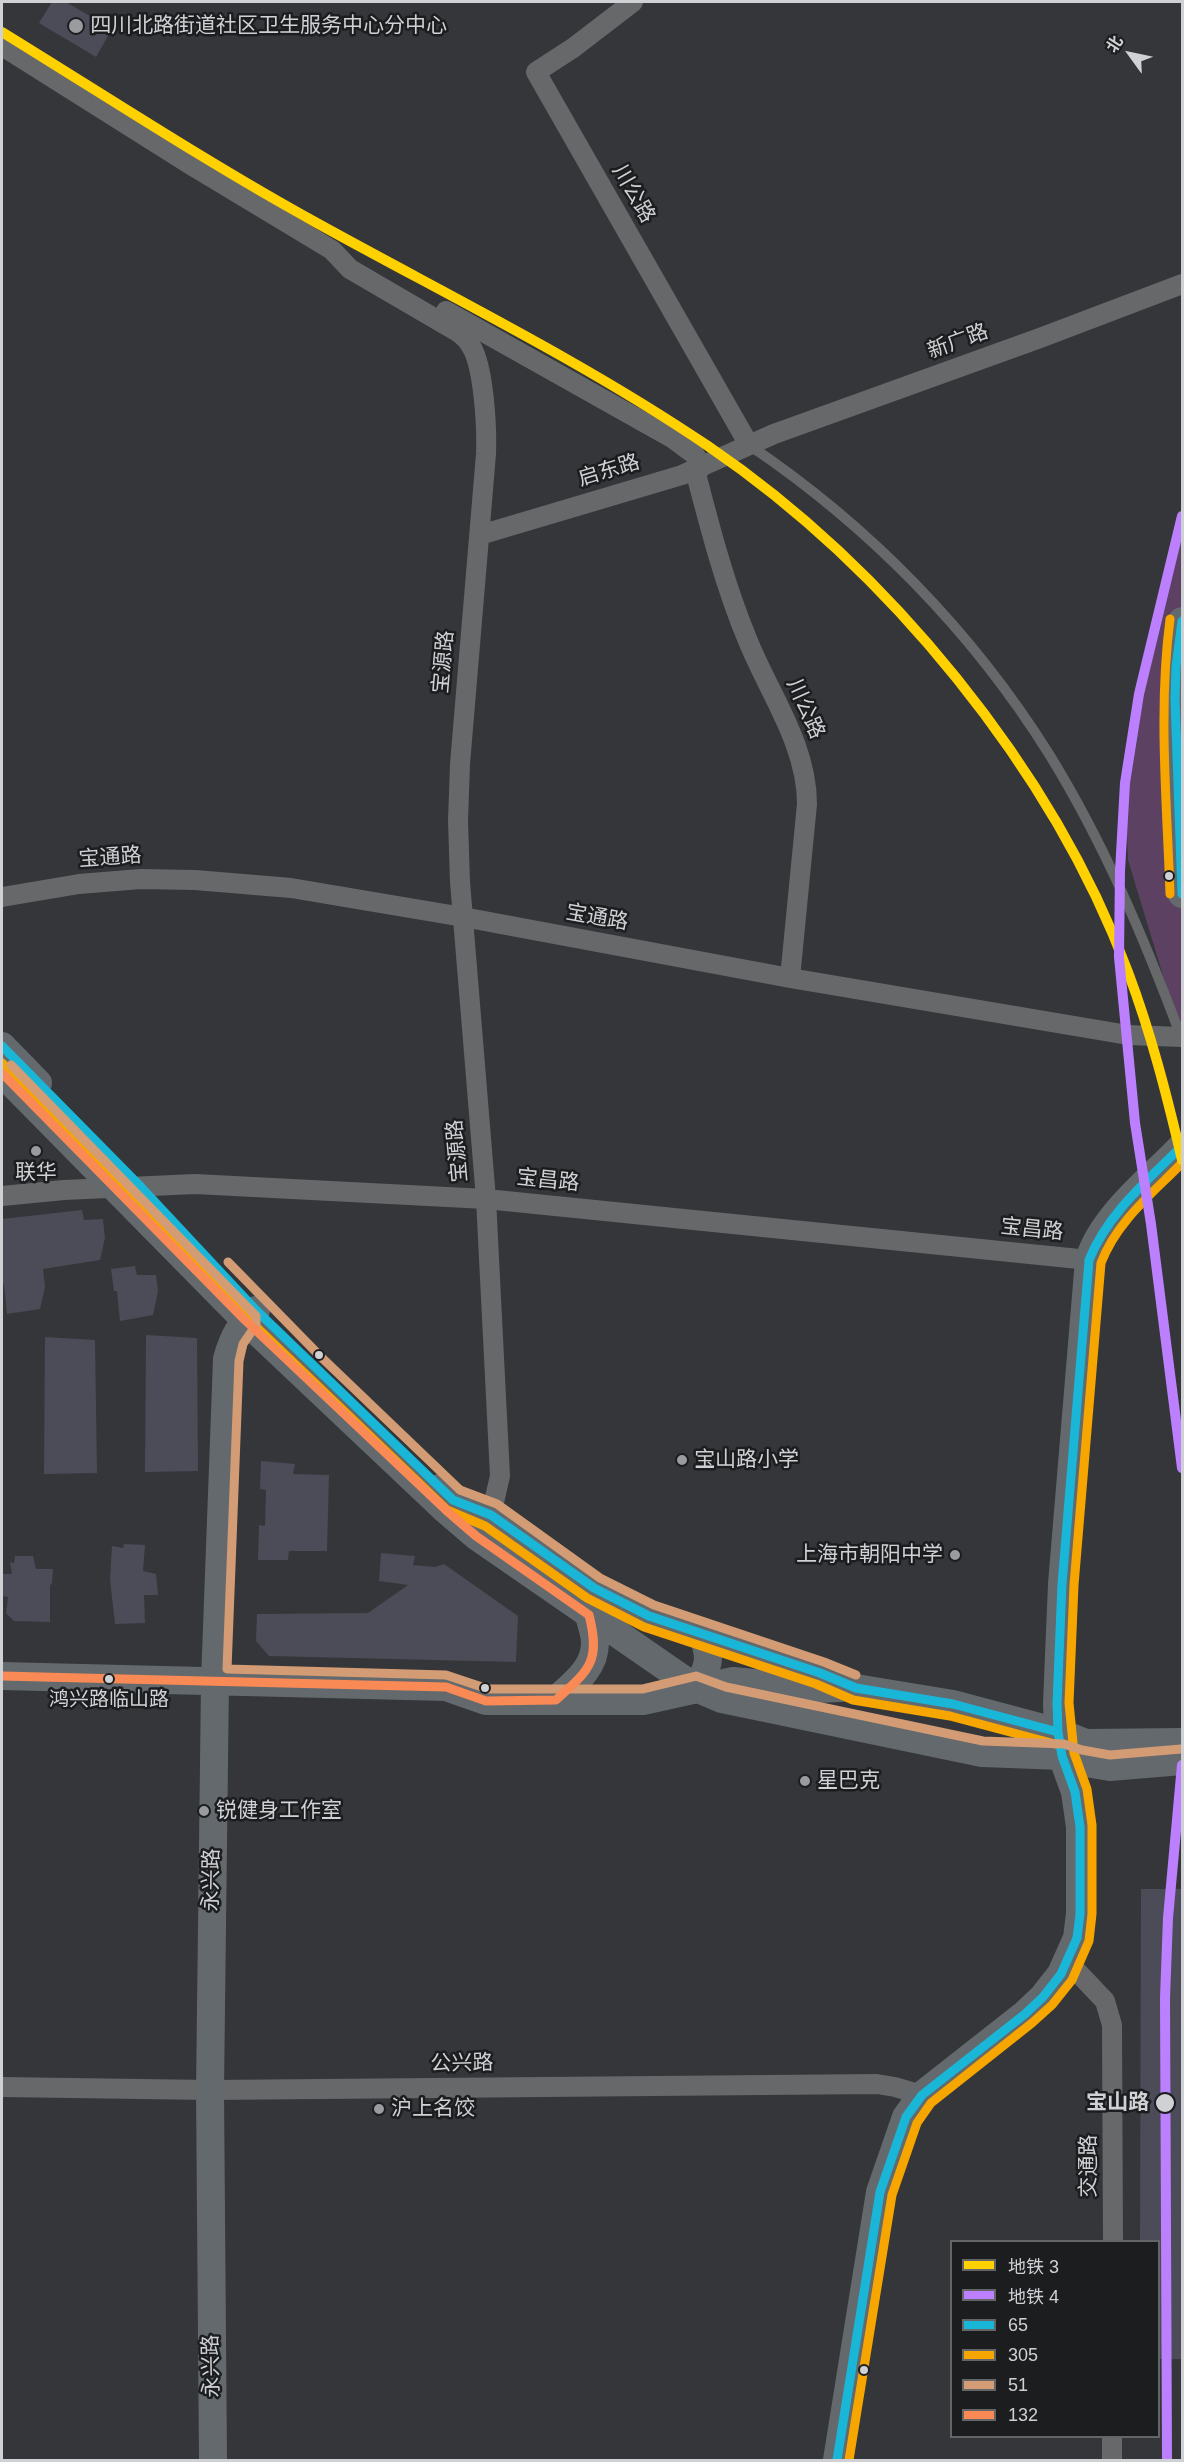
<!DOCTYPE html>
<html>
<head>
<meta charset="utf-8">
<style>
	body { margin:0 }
	#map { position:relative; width:1184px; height:2462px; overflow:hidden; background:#343639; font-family:Helvetica,"Noto Sans SC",sans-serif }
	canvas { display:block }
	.frame { position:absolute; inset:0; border:3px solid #cfd1d4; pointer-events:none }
	.legend { position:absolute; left:950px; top:2240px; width:210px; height:198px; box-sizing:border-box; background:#1b1d1f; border:2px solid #636567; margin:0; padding:8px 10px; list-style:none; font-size:18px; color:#cfd1d4 }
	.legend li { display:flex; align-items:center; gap:12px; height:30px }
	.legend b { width:30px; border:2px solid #636567 }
	.north { position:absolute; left:1100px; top:24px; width:60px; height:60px; -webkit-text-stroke:4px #1b1d1f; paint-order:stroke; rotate:303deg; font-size:16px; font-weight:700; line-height:24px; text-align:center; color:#cfd1d4 }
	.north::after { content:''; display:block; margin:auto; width:21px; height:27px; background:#cfd1d4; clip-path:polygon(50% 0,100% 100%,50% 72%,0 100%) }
</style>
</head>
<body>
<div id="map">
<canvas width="1184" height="2462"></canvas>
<div class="frame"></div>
<ul class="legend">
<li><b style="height:8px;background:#ffd100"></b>地铁 3</li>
<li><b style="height:8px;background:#bc80ff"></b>地铁 4</li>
<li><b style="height:8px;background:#1ab6d8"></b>65</li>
<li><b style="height:8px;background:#f7a600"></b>305</li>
<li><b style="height:8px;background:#d39c74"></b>51</li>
<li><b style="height:8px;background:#f98a56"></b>132</li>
</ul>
<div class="north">北</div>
</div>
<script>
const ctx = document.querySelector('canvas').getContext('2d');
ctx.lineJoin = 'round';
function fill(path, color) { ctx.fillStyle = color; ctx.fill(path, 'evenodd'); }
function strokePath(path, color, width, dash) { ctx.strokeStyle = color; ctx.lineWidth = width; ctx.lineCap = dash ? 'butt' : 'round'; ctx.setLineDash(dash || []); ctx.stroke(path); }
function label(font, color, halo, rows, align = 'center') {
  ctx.font = font + ' Helvetica,"Noto Sans SC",sans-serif'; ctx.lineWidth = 5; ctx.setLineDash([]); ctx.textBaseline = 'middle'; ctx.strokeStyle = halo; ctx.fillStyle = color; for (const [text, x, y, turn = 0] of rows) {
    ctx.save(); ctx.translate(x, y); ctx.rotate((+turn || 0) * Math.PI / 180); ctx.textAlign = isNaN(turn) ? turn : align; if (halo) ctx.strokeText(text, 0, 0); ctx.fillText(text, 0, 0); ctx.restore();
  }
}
fill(new Path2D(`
	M1182 516V1038L1128 860 1125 783 1139 694Z`), '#5c4163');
fill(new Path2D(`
	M52 2H66L112 29 96 57 39 23Z
	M82 1210 84 1220 103 1219 105 1238 100 1260 43 1269 45 1287 40 1309 7 1314 4 1284 2 1285V1219Z
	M135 1266 137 1275H156L158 1291 153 1315 120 1321 117 1291H114L111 1269Z
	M146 1335 197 1338 198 1471 145 1472Z
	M45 1337 95 1340 97 1473 44 1474Z
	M261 1461 295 1464 293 1474 329 1475 327 1551H289L288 1560H258L259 1525 265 1526 266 1490 260 1489Z
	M124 1544 145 1545 143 1571 156 1574 158 1595H144L145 1623 115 1624 110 1579 112 1546 123 1548Z
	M381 1553 415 1556 413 1565 435 1567 444 1564 518 1616 516 1662 269 1656 256 1641 257 1614 368 1613 408 1585 379 1581Z
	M15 1556H33L36 1569H53L52 1584 50 1585V1622L14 1621 6 1613 8 1597 2 1596V1574H12L10 1562 14 1563Z
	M1141 1889H1182V2359H1158V2241H1140Z`), '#4c4b58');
strokePath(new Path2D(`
	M749 445C869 526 972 631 1049 754 1104 843 1145 940 1181 1037`), '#66686a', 10);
strokePath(new Path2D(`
	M633 2 573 48 536 72 749 445
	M2 46 191 165 332 250 350 269 458 332C463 336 468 340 471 346 484 367 487 428 486 454L460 764 458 821 460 882 486 1199 500 1476 491 1515 484 1525
	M446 311 672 438 695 455 702 467
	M695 470C710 528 725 586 748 641 770 695 807 745 807 804L790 978
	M480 535 682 475 774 434 1040 338 1182 284
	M2 897 79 884 141 879 195 880 291 888 463 917 790 978 1128 1035 1182 1037
	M2 1196 64 1190 195 1184 486 1199 1089 1260
	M1068 1962 1105 2001 1112 2025 1113 2242
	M2 2087 210 2090 877 2084 895 2087 922 2095
	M1112 2460V2436`), '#66686a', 20);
strokePath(new Path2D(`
	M1182 621 1176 667 1175 699 1182 894
	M2 1046 38 1083
	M2 1073 245 1320 447 1511 476 1536 696 1688 722 1699 982 1753 1062 1756 1079 1762 1110 1767 1182 1761
	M440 1488 453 1500 491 1515 594 1588 649 1616 820 1673 856 1688 953 1704 1058 1732 1086 1743 1182 1742
	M2 1676 446 1687 486 1701H643L733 1681 815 1689 840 1688
	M696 1688C709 1667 712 1658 702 1634
	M556 1700C573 1684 595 1669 595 1643 595 1634 591 1624 589 1615
	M213 2460 210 2090 215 1681 227 1359C233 1337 240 1325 256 1310
	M837 2460 880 2192 906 2117 922 2095 1025 2014 1043 1997 1061 1974 1077 1938 1080 1914V1827L1075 1792 1062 1756 1058 1732 1057 1703 1062 1584 1089 1260C1102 1216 1152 1178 1182 1146`), '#63696c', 28);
strokePath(new Path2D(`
	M1182 621 1176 667 1175 699 1182 894
	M2 1046 140 1186 256 1310 453 1500 491 1515 594 1588 649 1616 820 1673 856 1688 953 1704 1058 1732
	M837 2460 880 2192 906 2117 922 2095 1025 2014 1043 1997 1061 1974 1077 1938 1080 1914V1827L1075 1792 1062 1756 1058 1732 1057 1703 1062 1584 1089 1260C1108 1213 1147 1181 1182 1146`), '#1ab6d8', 9);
strokePath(new Path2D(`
	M1170 894C1167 803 1158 711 1170 619
	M2 1063 131 1194 248 1319 447 1510 485 1526 587 1598 644 1627 816 1684 853 1700 950 1716 1055 1744
	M849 2460 892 2195 917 2123 931 2103 1032 2023 1052 2005 1072 1980 1089 1941 1092 1914V1825L1087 1789 1074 1753 1069 1703 1074 1585 1101 1263C1117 1221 1152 1194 1182 1163`), '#f7a600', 9);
strokePath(new Path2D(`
	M11 1065 256 1316V1325L243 1344 239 1361 227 1669 446 1675 488 1689H642L696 1676 726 1687 983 1741 1064 1744 1082 1750 1110 1755 1181 1749
	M228 1262 319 1355 460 1490 497 1504 600 1578 654 1605 824 1662 856 1675`), '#d39c74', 9);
strokePath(new Path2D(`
	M2 1073 245 1320 447 1511 476 1536 589 1615C601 1662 589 1670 556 1700L486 1701 446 1687 2 1676`), '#f98a56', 9);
strokePath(new Path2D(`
	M2 32C106 96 208 163 315 222 447 295 584 362 708 446 887 568 1052 768 1128 972 1151 1033 1167 1096 1182 1160`), '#ffd100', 10);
strokePath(new Path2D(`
	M1182 516 1139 694 1125 783 1120 871 1119 957 1135 1123 1151 1224 1182 1468
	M1167 2460 1165 1998 1168 1918 1182 1765`), '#bc80ff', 10);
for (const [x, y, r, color] of [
	[76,26,8,"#999b9e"],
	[1169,876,5,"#cfd1d4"],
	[36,1151,6,"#999b9e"],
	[319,1355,5,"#cfd1d4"],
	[682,1460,6,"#999b9e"],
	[955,1555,6,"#999b9e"],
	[109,1679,5,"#cfd1d4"],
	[485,1688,5,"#cfd1d4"],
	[805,1781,6,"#999b9e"],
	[204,1811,6,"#999b9e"],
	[1165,2103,10,"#cfd1d4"],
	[379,2109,6,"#999b9e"],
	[864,2370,5,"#cfd1d4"]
]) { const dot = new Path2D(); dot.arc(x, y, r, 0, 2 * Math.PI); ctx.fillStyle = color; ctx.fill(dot); strokePath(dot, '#1b1d1f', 2); }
label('20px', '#cfd1d4', '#1b1d1f', [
	["鸿兴路临山路",109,1700]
]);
label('21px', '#cfd1d4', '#1b1d1f', [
	["四川北路街道社区卫生服务中心分中心",90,26],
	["联华",36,1173,"center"],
	["宝山路小学",694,1460],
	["上海市朝阳中学",943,1555,"right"],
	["星巴克",817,1781],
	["锐健身工作室",216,1811],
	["沪上名饺",391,2109]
], 'left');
label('21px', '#cfd1d4', '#1b1d1f', [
	["川公路",633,194,60],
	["新广路",958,342,-20],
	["启东路",609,471,-17],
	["宝源路",444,662,-85],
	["川公路",805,709,66],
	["宝通路",110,858,-4],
	["宝通路",597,918,10],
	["宝源路",458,1151,-95],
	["宝昌路",548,1181,6],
	["宝昌路",1032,1230,6],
	["永兴路",212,1880,-89],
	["公兴路",462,2064,-1],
	["交通路",1089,2166,-90],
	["永兴路",212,2366,-91]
]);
label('bold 21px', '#cfd1d4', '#1b1d1f', [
	["宝山路",1149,2103]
], 'right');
</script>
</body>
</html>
